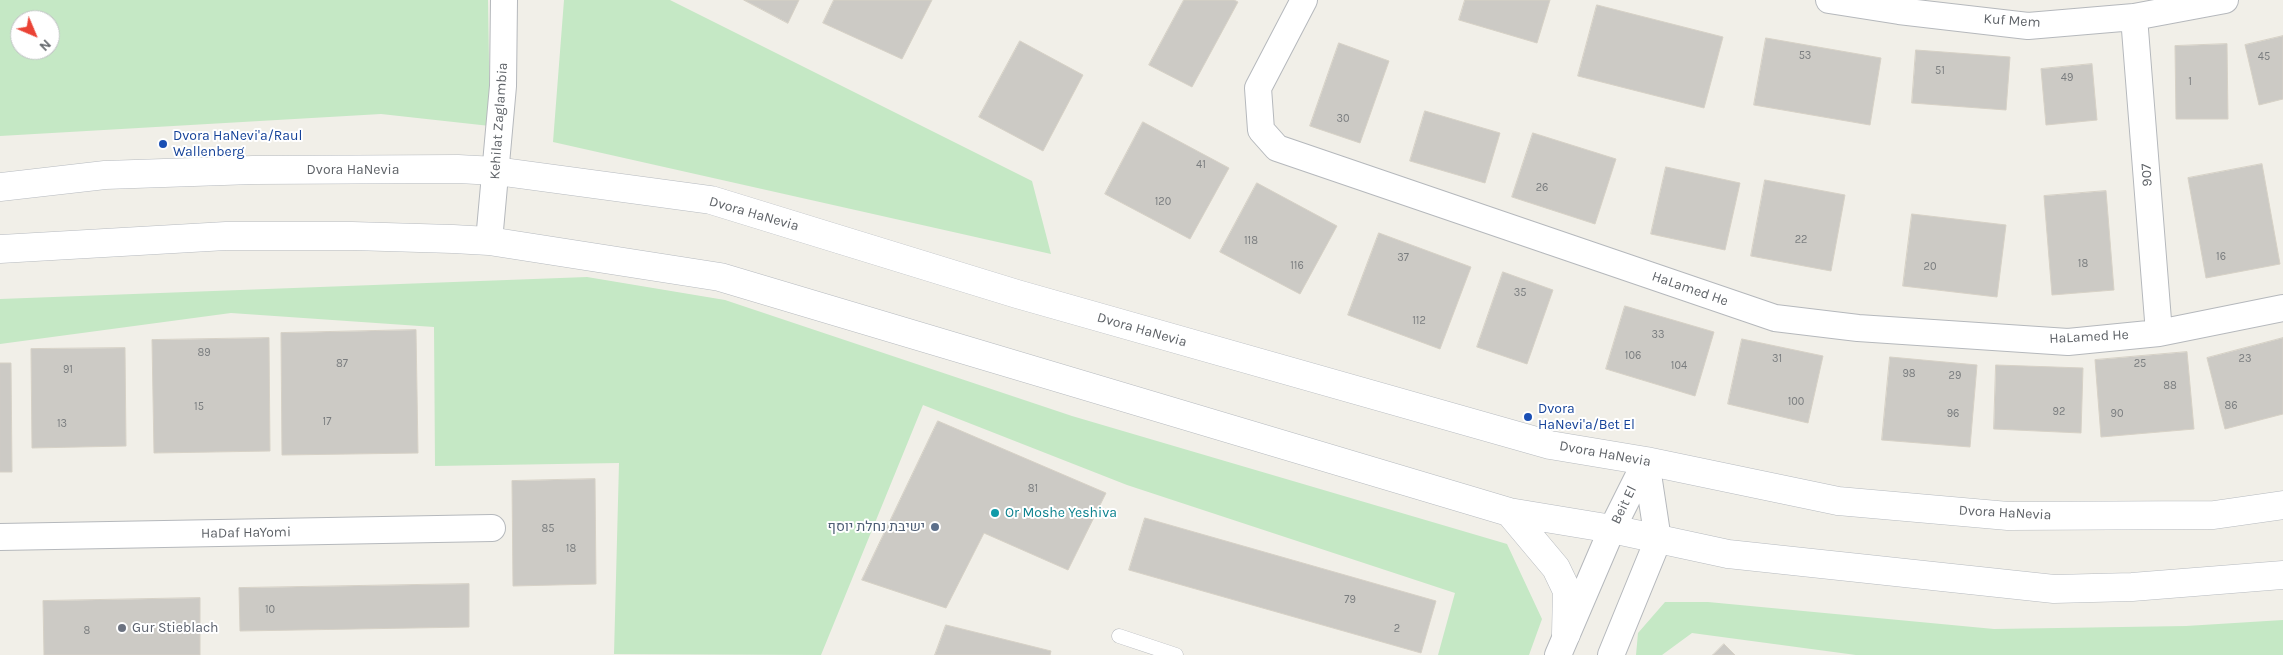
<!DOCTYPE html>
<html>
<head>
<meta charset="utf-8">
<style>
	body { margin:0 }
	#map { position:relative; width:2283px; height:655px; overflow:hidden; background:#f1efe8; font-family:Karla,sans-serif }
	canvas { display:block }
	.north { position:absolute; left:10px; top:10px; width:50px; height:50px; box-sizing:border-box; background:#fff; border:1px solid #bfc1c3; border-radius:50%; rotate:135deg; font-size:14px; font-weight:700; line-height:20px; text-align:center; color:#5f6368 }
	.north::after { content:''; display:block; margin:auto; width:18px; height:22px; background:#ea4335; clip-path:polygon(50% 0,100% 100%,50% 72%,0 100%) }
</style>
</head>
<body>
<div id="map">
<canvas width="2283" height="655"></canvas>
<div class="north">N</div>
</div>
<script>
const ctx = document.querySelector('canvas').getContext('2d');
ctx.lineJoin = 'round';
function fill(path, color) { ctx.fillStyle = color; ctx.fill(path, 'evenodd'); }
function strokePath(path, color, width, dash) { ctx.strokeStyle = color; ctx.lineWidth = width; ctx.lineCap = dash ? 'butt' : 'round'; ctx.setLineDash(dash || []); ctx.stroke(path); }
function label(font, color, halo, rows, align = 'center') {
  ctx.font = font + ' Karla,Heebo,sans-serif'; ctx.lineWidth = 4; ctx.setLineDash([]); ctx.textBaseline = 'middle'; ctx.strokeStyle = halo; ctx.fillStyle = color; for (const [text, x, y, turn = 0] of rows) {
    ctx.save(); ctx.translate(x, y); ctx.rotate((+turn || 0) * Math.PI / 180); ctx.textAlign = isNaN(turn) ? turn : align; if (halo) ctx.strokeText(text, 0, 0); ctx.fillText(text, 0, 0); ctx.restore();
  }
}
fill(new Path2D(`
	M0 0H488L490 126 381 114 0 136ZM20 20H50V50H20Z
	M564 0H670L1032 181 1051 254 553 142Z
	M587 277 725 300 1072 416 1507 544 1542 619 1529 655H1438L1455 593 1127 485 923 405 821 655 614 654 619 463 435 466 434 327 231 313 0 344V299Z
	M1665 602H1708L1994 629 2186 626 2283 620V655H1856L1692 633 1662 655H1636L1638 633Z`), '#c5e8c5');
const building = new Path2D(`
	M744 0H799L788 23Z
	M834 0H932L902 59 823 23Z
	M1184 0H1234L1238 2 1192 87 1149 65Z
	M1465 0H1550L1537 43 1459 20Z
	M1597 5 1723 37 1704 108 1578 76Z
	M2283 36V99L2259 105 2245 45Z
	M1766 38 1881 58 1870 125 1754 105Z
	M1020 41 1083 75 1043 151 979 117Z
	M1339 43 1389 61 1360 143 1310 126Z
	M2227 44 2228 119H2176L2175 46Z
	M1916 50 2010 57 2006 110 1912 103Z
	M2092 64 2097 120 2046 125 2041 69Z
	M1425 111 1500 133 1485 183 1410 161Z
	M1143 122 1229 168 1190 239 1105 194Z
	M1533 133 1616 159 1595 224 1512 197Z
	M2262 164 2280 264 2206 278 2188 178Z
	M1666 167 1740 183 1725 250 1651 234Z
	M1765 180 1845 195 1831 271 1751 256Z
	M1257 183 1337 226 1300 294 1220 252Z
	M2106 191 2114 290 2052 295 2044 196Z
	M1912 214 2006 225 1997 297 1903 286Z
	M1379 233 1471 267 1440 349 1348 315Z
	M1503 272 1553 290 1527 364 1477 347Z
	M1625 306 1714 332 1695 396 1606 369Z
	M416 330 418 453 282 455 281 333Z
	M269 338 270 451 154 453 152 340Z
	M2283 338V414L2225 429 2207 358Z
	M1742 339 1823 356 1808 423 1728 404Z
	M125 348 126 446 32 448 31 349Z
	M2187 352 2194 429 2101 437 2095 360Z
	M1890 357 1977 365 1970 447 1882 440Z
	M0 363H11L12 472H0Z
	M1996 365 2083 368 2081 433 1994 429Z
	M938 421 1106 493 1068 570 984 533 946 608 862 580Z
	M595 479 596 584 513 586 512 481Z
	M1145 518 1436 601 1421 653 1129 570Z
	M469 584V627L240 631 239 588Z
	M200 598V655H44L43 601Z
	M946 625 1051 651 1050 655H935Z
	M1724 644 1735 655H1713Z`);
fill(building, '#cccac5');
strokePath(building, '#d6d1c6', 1);
const lane = new Path2D(`
	M1119 636 1176 655`);
const street = new Path2D(`
	M1304 0 1258 88 1261 130 1277 148 1775 318 1858 328 2068 342 2159 333 2283 308
	M1829 0 1899 11 2028 26 2134 17 2225 0
	M2134 17 2159 333
	M489 241 503 86 504 0
	M0 537 492 528
	M1558 655 1612 529 1646 461
	M1611 655 1658 540 1646 461`);
const secondary = new Path2D(`
	M0 187 105 175 253 170 458 169 496 171 711 200 1017 294 1550 445 1646 461 1838 501 2008 516 2214 515 2283 505
	M0 249 226 236H352L453 239 489 241 720 277 1509 512 1612 529 1728 554 2054 589 2132 587 2283 575
	M1509 512 1556 568 1567 591 1566 634`);
strokePath(lane, '#b5b8bc', 15);
strokePath(street, '#b5b8bc', 28);
strokePath(secondary, '#b6babf', 29);
strokePath(lane, '#fff', 14);
strokePath(street, '#fff', 26);
strokePath(secondary, '#fff', 28);
for (const [x, y, r, color] of [
	[163,144,5,"#1a4fb4"],
	[1528,417,5,"#1a4fb4"],
	[995,513,5,"#0f9aa8"],
	[935,527,5,"#5c6f8a"],
	[122,628,5,"#6b7280"]
]) { const dot = new Path2D(); dot.arc(x, y, r, 0, 2 * Math.PI); ctx.fillStyle = color; ctx.fill(dot); strokePath(dot, '#fff', 2); }
label('11px', '#7a7d7f', null, [
	["53",1805,56],
	["45",2264,57],
	["51",1940,71],
	["49",2067,78],
	["1",2190,82],
	["30",1343,119],
	["41",1201,165],
	["26",1542,188],
	["120",1163,202],
	["22",1801,240],
	["118",1251,241],
	["16",2221,257],
	["37",1403,258],
	["18",2083,264],
	["116",1297,266],
	["20",1930,267],
	["35",1520,293],
	["112",1419,321],
	["33",1658,335],
	["89",204,353],
	["106",1633,356],
	["31",1777,359],
	["23",2245,359],
	["87",342,364],
	["25",2140,364],
	["104",1679,366],
	["91",68,370],
	["98",1909,374],
	["29",1955,376],
	["88",2170,386],
	["100",1796,402],
	["86",2231,406],
	["15",199,407],
	["92",2059,412],
	["96",1953,414],
	["90",2117,414],
	["17",327,422],
	["13",62,424],
	["81",1033,489],
	["85",548,529],
	["18",571,549],
	["79",1350,600],
	["10",270,610],
	["2",1397,629],
	["8",87,631]
]);
label('14px', '#5f6368', '#fff', [
	["Kuf Mem",2012,21,4],
	["Kehilat Zaglambia",499,121,-86],
	["Dvora HaNevia",353,170],
	["907",2147,175,-94],
	["Dvora HaNevia",754,214,16],
	["HaLamed He",1690,289,19],
	["Dvora HaNevia",1142,330,16],
	["HaLamed He",2089,337,-3],
	["Dvora HaNevia",1605,454,10],
	["Beit El",1624,505,-64],
	["Dvora HaNevia",2005,513,3],
	["HaDaf HaYomi",246,533,-1]
]);
label('14px', '#164399', '#fff', [
	["Dvora HaNevi'a/Raul",173,136],
	["Wallenberg",173,152],
	["Dvora",1538,409],
	["HaNevi'a/Bet El",1538,425]
], 'left');
label('14px', '#0d838f', '#fff', [
	["Or Moshe Yeshiva",1005,513]
], 'left');
label('14px', '#4e5e75', '#fff', [
	["ישיבת נחלת יוסף",925,527]
], 'right');
label('14px', '#5b616d', '#fff', [
	["Gur Stieblach",132,628]
], 'left');
</script>
</body>
</html>
